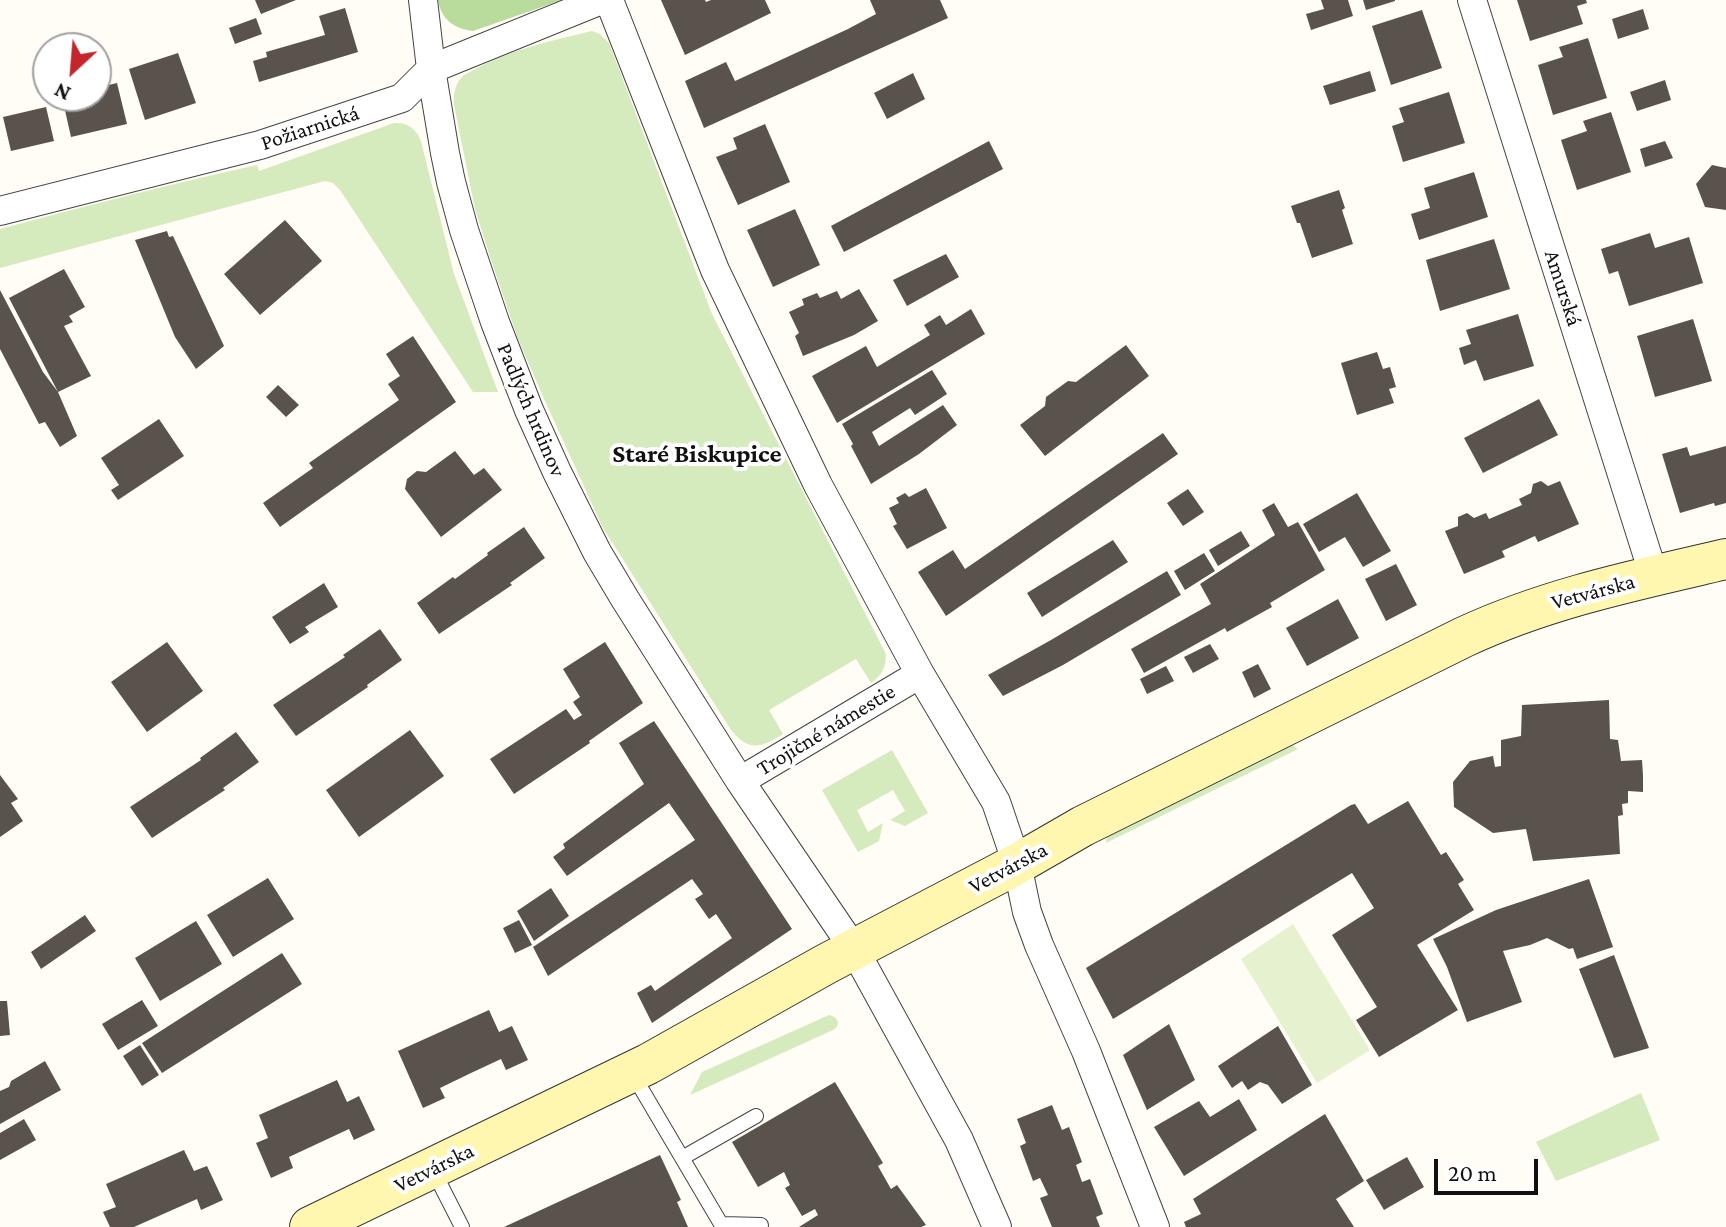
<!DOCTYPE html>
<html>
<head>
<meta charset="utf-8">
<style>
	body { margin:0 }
	#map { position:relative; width:1726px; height:1227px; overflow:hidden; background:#fffdf5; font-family:"Crimson Pro",serif }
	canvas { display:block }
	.north { position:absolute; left:32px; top:32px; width:80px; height:80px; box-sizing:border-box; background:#fff; border:2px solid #a0a0a0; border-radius:50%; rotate:206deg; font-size:22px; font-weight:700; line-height:32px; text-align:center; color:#111 }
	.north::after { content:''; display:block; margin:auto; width:28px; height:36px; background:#c4262e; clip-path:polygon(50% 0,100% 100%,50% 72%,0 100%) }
	.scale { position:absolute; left:1434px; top:1159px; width:104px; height:36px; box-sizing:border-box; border:4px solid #111; border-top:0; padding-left:10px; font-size:24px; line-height:28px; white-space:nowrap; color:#111; -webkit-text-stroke:6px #fff; paint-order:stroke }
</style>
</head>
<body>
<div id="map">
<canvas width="1726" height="1227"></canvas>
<div class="north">N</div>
<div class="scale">20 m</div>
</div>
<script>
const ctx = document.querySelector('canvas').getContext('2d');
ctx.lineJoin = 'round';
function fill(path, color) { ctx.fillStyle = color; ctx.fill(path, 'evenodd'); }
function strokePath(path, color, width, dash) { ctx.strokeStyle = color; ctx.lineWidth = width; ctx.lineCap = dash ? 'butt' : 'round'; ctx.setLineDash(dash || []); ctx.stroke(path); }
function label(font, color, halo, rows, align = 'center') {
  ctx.font = font + ' "Crimson Pro",serif'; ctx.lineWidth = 8; ctx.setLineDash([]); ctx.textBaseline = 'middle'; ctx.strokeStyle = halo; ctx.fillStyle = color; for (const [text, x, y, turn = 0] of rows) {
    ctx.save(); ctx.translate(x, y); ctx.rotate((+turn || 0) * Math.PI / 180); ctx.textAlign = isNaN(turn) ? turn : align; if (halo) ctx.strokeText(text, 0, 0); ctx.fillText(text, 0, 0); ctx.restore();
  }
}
fill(new Path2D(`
	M592 31 600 34 609 43 712 314 886 654C886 667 882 676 871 683L856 659 769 710 783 734C761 748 749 752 731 730L603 528 545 401 518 339 491 260 475 209 454 105C453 96 455 83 463 76 467 73 474 70 479 67 514 49 553 40 592 31Z
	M394 123C408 122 416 129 421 141L454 274 498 392H473L340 190 333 183 325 181 0 268V229C85 206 171 184 257 165L259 171Z
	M1291 744 1298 749 1106 843 1107 836Z
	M892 750 928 813 905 826 890 820 905 811 893 790 857 810 868 832 883 823 879 841 858 852 822 790Z
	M829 1015 835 1017 838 1022 837 1027 833 1030 690 1095 702 1072Z
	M1641 1093 1660 1140 1556 1181 1536 1142Z`), '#d5ebbd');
fill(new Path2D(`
	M438 0H562L473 31C454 29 441 19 438 0Z`), '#b9dc9c');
fill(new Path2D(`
	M1293 924 1370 1050 1317 1083 1241 959Z`), '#e6f2cf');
fill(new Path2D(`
	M255 0H296L261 14Z
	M661 0H705L706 2 711 0H765L771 13 685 55Z
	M870 0H940L948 18 704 128 685 81 726 62 735 81 848 29 876 14Z
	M1321 0H1348L1353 16 1311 30 1306 14 1324 9Z
	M1363 0H1395V1L1366 10Z
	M1517 0H1586L1587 3 1577 6 1583 24 1530 41Z
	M345 8 358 52 259 82 253 61 267 57 266 52 325 35 319 16Z
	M1643 9 1649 29 1618 39 1612 19Z
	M1422 10 1442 68 1391 85 1372 26Z
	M256 18 262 34 235 44 229 28Z
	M1588 38 1607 98 1553 115 1538 65 1563 57 1559 47Z
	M178 53 196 103 145 120 129 69Z
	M1370 71 1376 91 1330 105 1323 86Z
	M913 73 925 99 887 119 874 93Z
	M1665 80 1671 100 1637 111 1630 92Z
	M117 83 127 124 71 137 62 97 96 96V88Z
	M1449 92 1465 143 1403 162 1392 126 1404 122 1399 108Z
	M46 107 54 141 11 151 3 117Z
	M1611 112 1631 172 1577 190 1561 140 1587 131 1583 121Z
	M765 124 790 182 738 205 716 157 737 149 733 138Z
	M989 141 1003 169 844 252 831 226Z
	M1665 141 1673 158 1645 167 1640 149Z
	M1712 165 1726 168V210L1705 207 1696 184Z
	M1474 172 1488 217 1419 240 1411 214 1430 208 1424 188Z
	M1339 190 1345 208 1342 210 1353 244 1312 258 1300 223H1297L1291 206Z
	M795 209 820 265 773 287 747 230Z
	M285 220 322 261 260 315 224 274Z
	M167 231 169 237 173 236 224 346 196 369 175 337 135 240Z
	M1650 233 1655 248 1689 237 1703 283 1629 306 1618 271 1609 274 1601 249Z
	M1494 239 1510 289 1440 311 1426 260Z
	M946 254 959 277 907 306 893 280Z
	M64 269 85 307 69 316 73 322 64 326 91 376 58 392 77 436 60 447 45 422 39 424 0 349V290L43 372 58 392 9 298Z
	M859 289 878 321 854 335 803 356 795 336 799 333 789 312 804 305 802 299 817 293 820 298 837 291 841 299Z
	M971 309 985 334 837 423 812 376 866 346 877 367 930 335 924 325 940 315 946 325Z
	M1518 314 1534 366 1484 381 1476 360 1464 365 1459 348 1471 344 1466 330Z
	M1693 319 1712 381 1655 397 1637 336Z
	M413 336 456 402 280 527 263 503 313 468 309 463 399 400 388 384 400 376 386 354Z
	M1126 345 1149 376 1045 456 1020 425 1045 406 1046 397 1068 381 1076 382Z
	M1377 352 1383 369 1390 367 1396 387 1389 389 1394 403 1357 415 1341 363Z
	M932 370 947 394 915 415 910 408 872 432 879 446 943 405 957 425 919 454 871 484 851 446 853 444 842 424Z
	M278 385 299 405 286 417 266 397Z
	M1539 399 1558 435 1483 473 1464 438Z
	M159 419 184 456 118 500 111 490 119 485 101 458Z
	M1163 433 1178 454 946 616 918 572 953 550 965 569Z
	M1726 446V503L1715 506 1714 503 1680 513 1662 454 1687 447 1690 456Z
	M455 451 474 475 484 468 502 490 441 537 405 489 407 479 417 471 426 472Z
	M1541 481 1548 486 1560 481 1579 524 1538 542 1535 536 1502 551 1505 557 1464 574 1445 531 1458 526V517L1467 513 1474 518 1486 513 1489 519 1522 505 1519 499 1531 493 1533 484Z
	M926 488 947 528 907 549 893 526 897 524 889 508 899 503 896 498 905 493 909 497Z
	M1188 489 1204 512 1183 526 1167 503Z
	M1357 493 1391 551 1363 567 1345 537 1319 552 1303 524Z
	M1274 503 1288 527 1298 522 1325 570 1270 603 1272 607 1227 632 1225 628 1144 673 1131 649 1211 604 1200 584 1275 535 1262 510Z
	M524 527 545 558 510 583 512 585 439 634 417 603 453 577 455 579 488 555 487 553Z
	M1241 531 1250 546 1218 566 1209 550Z
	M1113 540 1128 562 1042 617 1027 593Z
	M1204 553 1215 571 1185 590 1174 571Z
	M1396 564 1417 605 1386 621 1365 579Z
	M1167 571 1181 595 1063 665 1003 696 988 675 1051 640Z
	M324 583 338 607 305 627 309 632 290 644 272 617Z
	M1338 599 1359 638 1307 666 1286 628Z
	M380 629 402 660 367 685 368 687 296 736 273 705 345 657 343 655Z
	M167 642 203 691 147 732 111 682Z
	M605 642 643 703 589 741 590 743 514 794 490 759 566 709 574 720 582 715 573 702 580 697 563 669Z
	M1210 644 1219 659 1193 673 1184 657Z
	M1258 664 1271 689 1254 698 1242 672Z
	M1166 666 1174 681 1147 694 1140 679Z
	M1609 700 1610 739 1618 740 1621 761 1642 760 1643 775V792L1628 791V803L1622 804 1623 815 1618 816 1620 854 1533 861 1526 829 1493 833 1454 807 1453 782 1470 761 1493 756 1495 767 1501 766V740L1521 736 1522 705Z
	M654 721 792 929 652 1023 637 993 651 985 655 991 732 938 716 914 709 919 695 899 703 894 692 879 548 976 533 947 695 840 669 803 567 876 553 857 565 848 563 844 644 784 619 743Z
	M410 730 444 776 359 837 326 790Z
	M236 732 259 762 223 788 225 790 152 838 130 807 201 760 200 758Z
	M0 775 18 799 11 803 23 821 0 837Z
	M1408 801 1441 855 1446 852 1464 880 1458 884 1474 910 1417 945 1458 1010 1379 1057 1356 1020 1377 1007 1332 935 1374 908 1352 873 1113 1019 1086 968 1351 805 1355 804 1368 824Z
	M268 878 294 919 233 957 207 915Z
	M1589 879 1613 947 1577 959 1573 948 1569 949 1547 938 1530 945 1503 951 1522 1002 1467 1022 1447 967 1433 939 1496 910Z
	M551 888 569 916 534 941 517 911Z
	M85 915 96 931 41 969 31 952Z
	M519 920 532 945 515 953 503 928Z
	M196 921 222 964 160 1001 135 958Z
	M282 953 302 984 162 1073 142 1043Z
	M1614 955 1649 1048 1614 1058 1579 969Z
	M142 1000 158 1026 118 1050 102 1024Z
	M0 1001H7L10 1035 0 1036Z
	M489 1010 499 1032 512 1026 528 1060 506 1070 501 1059 471 1073 440 1088 445 1098 423 1108 398 1051Z
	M1169 1024 1195 1080 1147 1110 1123 1055Z
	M1278 1026 1312 1085 1282 1104 1268 1085 1260 1082 1248 1090 1242 1081 1232 1088 1218 1066Z
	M140 1045 159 1075 142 1086 123 1056Z
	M45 1061 61 1090 0 1124V1091L9 1087 11 1081Z
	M337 1080 347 1102 359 1096 375 1130 354 1140 349 1129 289 1157 293 1168 271 1178 256 1143 268 1138 259 1115Z
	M835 1082 883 1163 878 1166 891 1189 897 1185 926 1225 921 1227H799L818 1215 815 1209 802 1216 785 1188 790 1185 784 1172 758 1187 732 1142Z
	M1239 1099 1257 1130 1184 1176 1154 1127 1199 1101 1210 1117Z
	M1052 1105 1062 1130 1069 1127 1082 1162 1076 1165 1082 1182 1090 1179 1103 1214 1096 1217 1100 1227H1052L1040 1198 1048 1195 1040 1178 1033 1181 1020 1146 1026 1143 1017 1119Z
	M1325 1114 1364 1181 1336 1199 1354 1227H1186L1184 1222 1201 1214 1193 1199Z
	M24 1119 36 1140 0 1160V1133Z
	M184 1150 194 1171 207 1166 223 1200 201 1210 197 1199 134 1227H110L103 1212 116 1207 106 1184Z
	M660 1155 681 1200 677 1202 688 1227H504Z
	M1407 1157 1424 1187 1384 1210 1366 1180Z`), '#5a524d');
const lane = new Path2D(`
	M632 1073 721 1224 761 1225
	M682 1158 756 1116
	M433 1170 462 1227`);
const street = new Path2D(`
	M423 0 431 69 445 153 451 182 464 230 495 322 529 410 557 472 597 552 625 599 740 781 854 949 959 1140 997 1227
	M609 0 715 270 818 485 920 674 996 802 1017 864 1027 912 1039 945 1086 1051 1155 1227
	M1472 0 1654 576
	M0 211 260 145 402 98 431 69 601 0
	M740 781 920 674`);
const secondary = new Path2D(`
	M310 1227 648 1064 826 964 1017 864 1083 826 1464 637C1548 598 1636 580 1726 559`);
strokePath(lane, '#444', 16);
strokePath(street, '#444', 30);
strokePath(secondary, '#333', 42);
strokePath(lane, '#fff', 14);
strokePath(street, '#fff', 28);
strokePath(secondary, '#fff6b0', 40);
label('22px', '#111', '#fff', [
	["Požiarnická",310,128,-18],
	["Amurská",1563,288,72],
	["Padlých hrdinov",531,410,67],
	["Vetvárska",1593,592,-15],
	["Trojičné námestie",826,730,-31],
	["Vetvárska",1008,868,-28],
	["Vetvárska",434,1168,-26]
]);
label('bold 26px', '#111', '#fff', [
	["Staré Biskupice",697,454]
]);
</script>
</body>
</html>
